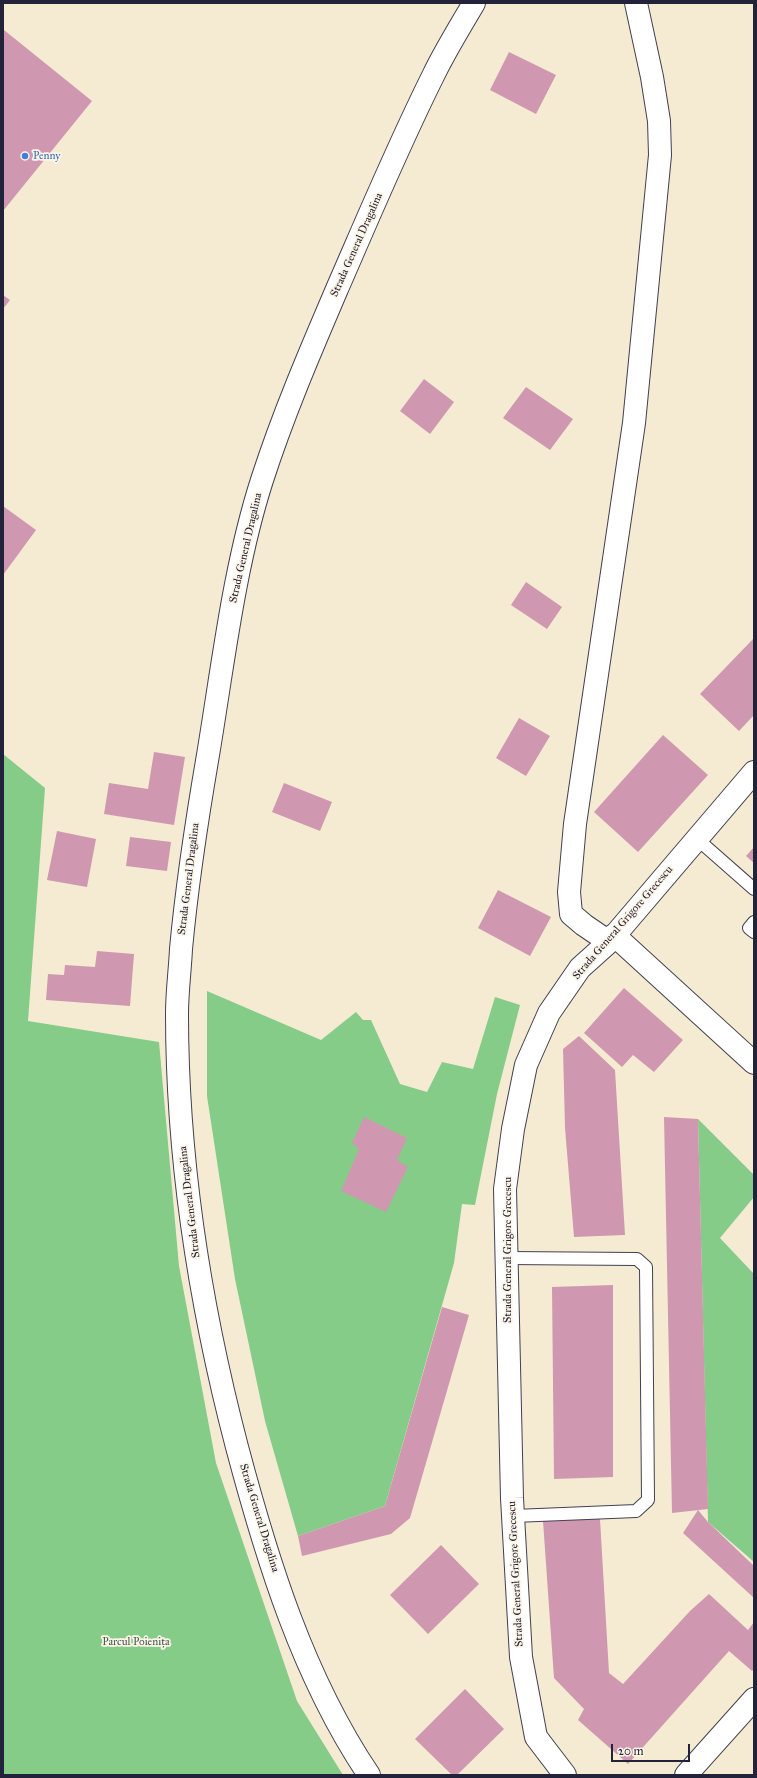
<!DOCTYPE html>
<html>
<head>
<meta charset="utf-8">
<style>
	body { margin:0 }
	#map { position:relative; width:757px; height:1778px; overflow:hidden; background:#f5ebd2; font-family:"IM FELL Great Primer",serif }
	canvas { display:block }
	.frame { position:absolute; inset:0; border:4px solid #22223b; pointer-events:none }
	.scale { position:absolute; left:611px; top:1744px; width:79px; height:18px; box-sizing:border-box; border:2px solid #22223b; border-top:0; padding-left:5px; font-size:12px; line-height:14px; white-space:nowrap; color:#22223b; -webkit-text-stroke:3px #fcf5e5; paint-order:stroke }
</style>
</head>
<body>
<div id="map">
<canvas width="757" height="1778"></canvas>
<div class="frame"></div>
<div class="scale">20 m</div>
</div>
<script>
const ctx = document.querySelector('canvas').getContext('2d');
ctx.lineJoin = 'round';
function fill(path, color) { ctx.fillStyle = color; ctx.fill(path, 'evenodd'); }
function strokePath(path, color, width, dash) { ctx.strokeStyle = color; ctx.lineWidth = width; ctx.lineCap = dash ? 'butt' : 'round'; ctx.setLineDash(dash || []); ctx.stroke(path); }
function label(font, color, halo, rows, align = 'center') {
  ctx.font = font + ' "IM FELL Great Primer",serif'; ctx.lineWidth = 3.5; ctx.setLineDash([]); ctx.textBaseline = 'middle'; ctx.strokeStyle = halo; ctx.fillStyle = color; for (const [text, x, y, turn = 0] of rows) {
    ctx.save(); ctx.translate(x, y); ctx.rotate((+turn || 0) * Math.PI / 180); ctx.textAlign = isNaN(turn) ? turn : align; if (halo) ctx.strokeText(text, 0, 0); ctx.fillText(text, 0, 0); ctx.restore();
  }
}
fill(new Path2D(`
	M3 754 45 788 28 1021 159 1042 179 1266 216 1463 297 1701 343 1775H3Z
	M207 991 321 1040 356 1012 363 1020H371L400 1084 427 1092 442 1062 473 1069 495 997 520 1005 497 1094 475 1205 462 1204 454 1263 385 1506 298 1536 265 1421 235 1279 207 1096Z
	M698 1119 754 1175V1197L720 1238 754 1274V1562L708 1522Z`), '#85cc88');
fill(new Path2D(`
	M4 30 92 101 3 211V31Z
	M509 52 556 75 536 114 490 90Z
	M3 295 10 300 3 309Z
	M424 379 454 402 430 434 400 411Z
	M526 387 573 419 550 450 503 418Z
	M3 506 36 530 3 575Z
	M526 582 562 607 547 629 511 605Z
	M754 638V715L739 731 700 694Z
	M519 718 550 736 526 776 496 758Z
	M663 735 708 775 638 852 594 812Z
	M154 752 185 757 174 825 104 814 109 783 148 789Z
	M284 783 332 802 320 831 272 812Z
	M57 831 96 839 87 887 47 880Z
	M130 837 171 842 167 871 126 866Z
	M754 847V863L746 856Z
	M498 890 551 917 530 956 478 928Z
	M97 951 134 954 130 1006 46 1000 48 974 64 975 65 965 95 967Z
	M624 988 683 1040 654 1072 633 1055 622 1067 584 1033Z
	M579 1036 615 1070 625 1235 574 1237 565 1128 563 1049Z
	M364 1117 407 1138 397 1160 408 1167 386 1212 341 1191 359 1149 352 1143Z
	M664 1117 698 1119 708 1509 672 1513Z
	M613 1285V1477L554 1479 552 1287Z
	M442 1307 469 1315 410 1518 391 1534 302 1556 298 1536 385 1506Z
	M698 1510 708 1522 754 1566V1598L683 1533Z
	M600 1519 609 1673 623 1684 690 1611 709 1594 748 1630 754 1622V1669L752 1671 729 1651 628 1764 578 1720 584 1709 554 1678 543 1521Z
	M441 1545 479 1584 428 1634 390 1595Z
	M465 1689 504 1729 457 1775H452L415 1739Z`), '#cf98b0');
const service = new Path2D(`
	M696 838 754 889
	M754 922 749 928 754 932
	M507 1258 637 1259 646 1267 648 1500 636 1511 514 1516`);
const minor = new Path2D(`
	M614 935 754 1063
	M609 942 584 925 571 914 569 892 575 824 634 423 660 155 659 121 652 77 636 3
	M565 1775 536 1737 521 1657 512 1498 505 1189 513 1129 526 1065 549 1013 580 968 609 942 754 772
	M686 1775 754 1699`);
const secondary = new Path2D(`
	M369 1775C303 1677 267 1560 237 1447 200 1306 177 1160 177 1014 177 992 180 970 181 949 187 884 197 819 208 755 223 665 234 567 262 480 283 415 310 352 337 289 368 218 398 146 433 76 445 51 460 27 474 3`);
strokePath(service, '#424052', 14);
strokePath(minor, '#424052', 24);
strokePath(secondary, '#424052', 24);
strokePath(service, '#fff', 12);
strokePath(minor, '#fff', 22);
strokePath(secondary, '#fff', 22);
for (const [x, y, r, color] of [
	[25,156,4,"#3f7fe0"]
]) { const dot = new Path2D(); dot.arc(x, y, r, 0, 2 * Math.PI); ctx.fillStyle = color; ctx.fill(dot); strokePath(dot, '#fcf5e5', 1.5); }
label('11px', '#366cbe', '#fcf5e5', [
	["Penny",33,156]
], 'left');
label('11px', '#22223b', '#fcf5e5', [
	["Strada General Dragalina",357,245,-66],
	["Strada General Dragalina",246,548,-77],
	["Strada General Dragalina",189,879,-83],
	["Strada General Grigore Grecescu",623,923,-49],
	["Strada General Dragalina",190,1202,-97],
	["Strada General Grigore Grecescu",508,1250,-90],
	["Strada General Dragalina",259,1518,73],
	["Strada General Grigore Grecescu",516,1574,-93]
]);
label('11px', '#405552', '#fcf5e5', [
	["Parcul Poieniţa",136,1642]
]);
</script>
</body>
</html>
